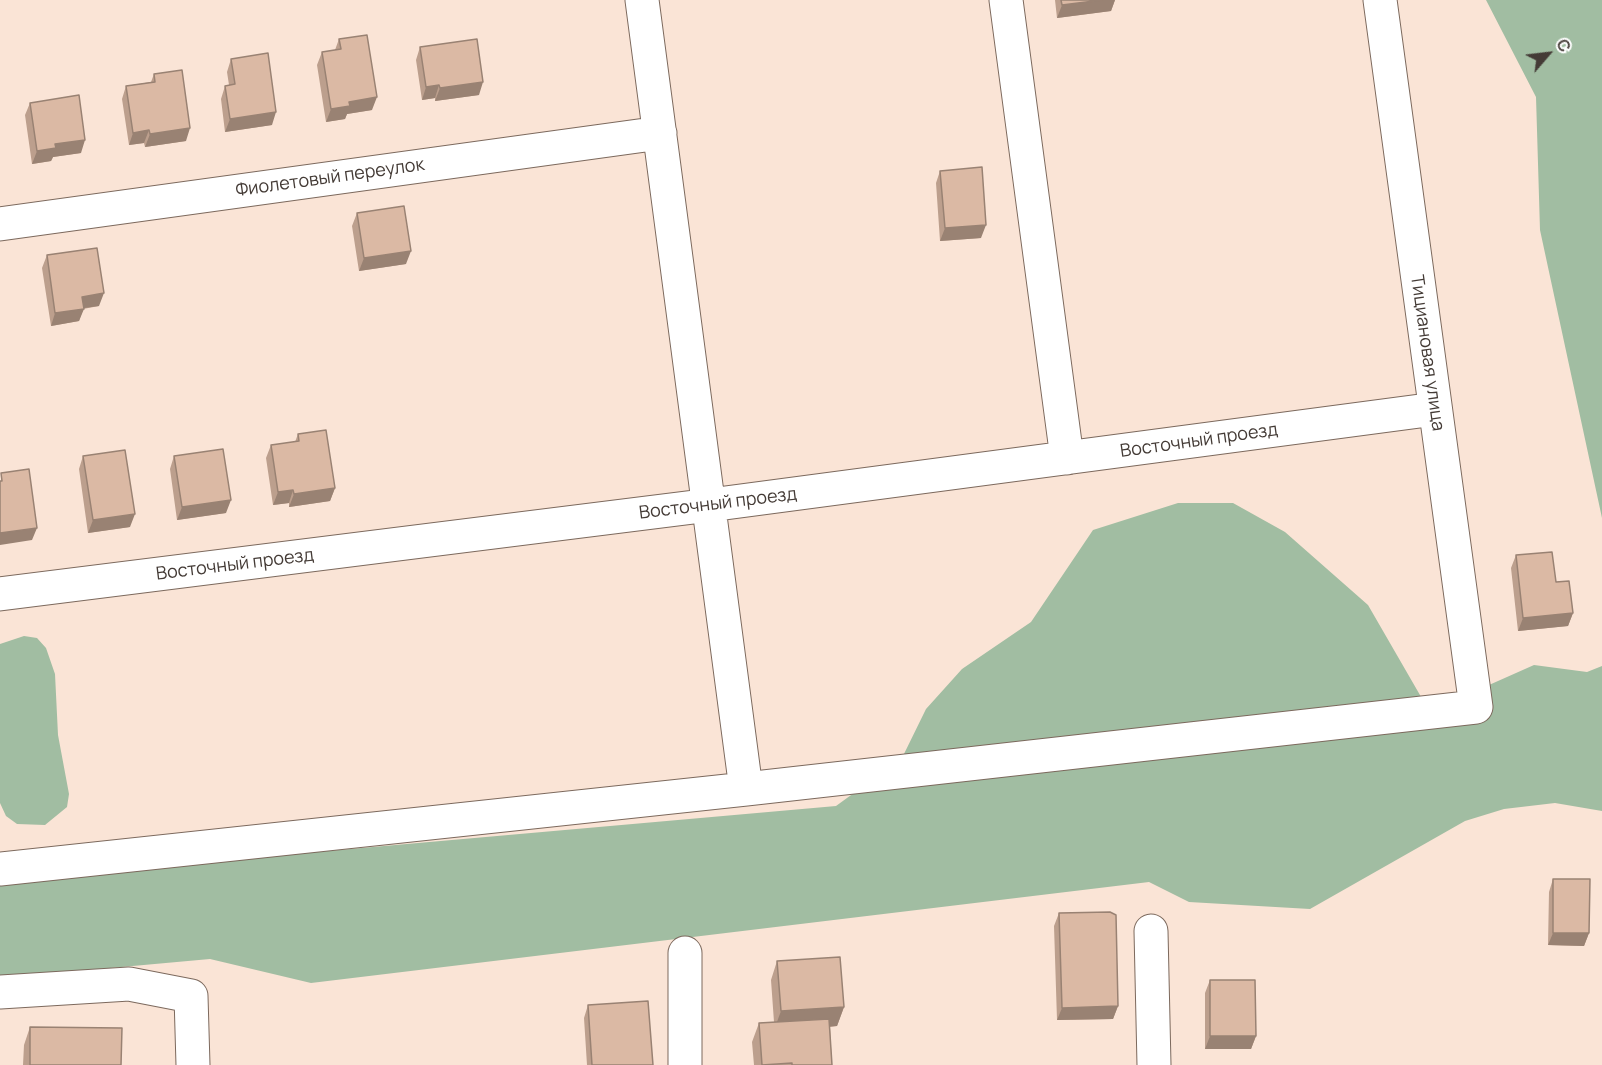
<!DOCTYPE html>
<html>
<head>
<meta charset="utf-8">
<style>
	body { margin:0 }
	#map { position:relative; width:1602px; height:1065px; overflow:hidden; background:#fae4d6; font-family:Manrope,sans-serif }
	canvas { display:block }
	.north { position:absolute; left:1518px; top:24px; width:60px; height:60px; -webkit-text-stroke:4px #fff; paint-order:stroke; rotate:62deg; font-size:16px; font-weight:700; line-height:24px; text-align:center; color:#443b36 }
	.north::after { content:''; display:block; margin:auto; width:21px; height:27px; background:#443b36; clip-path:polygon(50% 0,100% 100%,50% 72%,0 100%) }
</style>
</head>
<body>
<div id="map">
<canvas width="1602" height="1065"></canvas>
<div class="north">С</div>
</div>
<script>
const ctx = document.querySelector('canvas').getContext('2d');
ctx.lineJoin = 'round';
function fill(path, color) { ctx.fillStyle = color; ctx.fill(path, 'evenodd'); }
function strokePath(path, color, width, dash) { ctx.strokeStyle = color; ctx.lineWidth = width; ctx.lineCap = dash ? 'butt' : 'round'; ctx.setLineDash(dash || []); ctx.stroke(path); }
function label(font, color, halo, rows, align = 'center') {
  ctx.font = font + ' Manrope,sans-serif'; ctx.lineWidth = 6; ctx.setLineDash([]); ctx.textBaseline = 'middle'; ctx.strokeStyle = halo; ctx.fillStyle = color; for (const [text, x, y, turn = 0] of rows) {
    ctx.save(); ctx.translate(x, y); ctx.rotate((+turn || 0) * Math.PI / 180); ctx.textAlign = isNaN(turn) ? turn : align; if (halo) ctx.strokeText(text, 0, 0); ctx.fillText(text, 0, 0); ctx.restore();
  }
}
fill(new Path2D(`
	M1486 0H1602V518L1540 230 1536 97Z
	M1178 503H1233L1285 532 1368 605 1424 702 1453 701 1534 665 1587 672 1602 666V811L1555 803 1504 809 1465 821 1310 909 1189 902 1149 882 311 983 210 959 0 978V880L836 806 902 758 926 709 962 669 1031 622 1093 530Z
	M24 636 37 638 46 648 55 674 58 735 69 794 67 807 45 825 17 824 6 816 0 803V644Z`), '#a1bda2');
const minor = new Path2D(`
	M642 0 746 789
	M1006 0 1067 458
	M0 224 660 133
	M0 594 710 505 1435 409
	M0 869 746 789 1476 707 1380 0
	M1151 931 1154 1065
	M685 953V1065
	M0 992 129 984 191 996 193 1065`);
strokePath(minor, '#7c695d', 35);
strokePath(minor, '#fff', 33);
fill(new Path2D(`
	M1055 0H1115L1111 11 1057 18Z
	M339 39 372 110 347 114 345 119 326 122 317 65 322 52 335 50Z
	M420 47 479 95 435 101V98L422 100 416 60Z
	M231 59 272 125 225 132 221 99 225 86 229 85 227 72Z
	M154 74 186 141 145 147 144 143 129 145 122 99 126 86 151 82Z
	M30 103 81 153 53 157 51 161 32 164 25 115Z
	M940 171 981 238 940 241 936 183Z
	M357 213 406 264 359 271 352 226Z
	M47 255 99 306 83 309 79 321 51 326 42 268Z
	M298 434 335 488 330 501 289 507V503L273 505 266 458 271 445 295 442Z
	M83 456 130 527 88 533 79 469Z
	M174 456 226 513 177 520 170 469Z
	M1516 555 1556 582 1573 613 1568 626 1518 631 1511 568Z
	M1553 879 1589 933 1584 946 1548 945 1549 892Z
	M1059 913 1118 1006 1113 1019 1057 1020 1054 926Z
	M777 961 844 1007 837 1026 830 1027 832 1065H754L752 1042 759 1023 774 1022 771 980Z
	M1210 980 1256 1036 1251 1049H1205V993Z
	M588 1005 653 1065H587L584 1018Z
	M30 1027 121 1065H23L24 1045Z`), '#bc9f8d');
fill(new Path2D(`
	M1102 0H1115L1111 11 1057 18 1062 5Z
	M483 82 479 95 435 101 440 88Z
	M439 85 435 98 422 100 426 87Z
	M377 97 372 110 347 114 345 119 326 122 331 109 349 102Z
	M276 112 272 125 225 132 230 119Z
	M190 128 186 141 145 147 150 134Z
	M149 130 144 143 129 145 133 133Z
	M85 140 81 153 53 157 51 161 32 164 37 151 55 144Z
	M986 225 981 238 940 241 945 228Z
	M411 251 406 264 359 271 364 258Z
	M104 293 99 306 77 309 82 297Z
	M84 309 79 321 51 326 55 313Z
	M335 488 330 501 289 507 294 494Z
	M293 490 289 503 273 505 278 492Z
	M231 500 226 513 177 520 182 507Z
	M135 514 130 527 88 533 93 520Z
	M37 528 32 540 0 545V533Z
	M1573 613 1568 626 1518 631 1523 618Z
	M1553 933H1589L1584 946 1548 945Z
	M1118 1006 1113 1019 1057 1020 1062 1008Z
	M844 1007 837 1026 774 1030 781 1011Z
	M1210 1036H1256L1251 1049H1205Z`), '#998273');
const building = new Path2D(`
	M1061 0H1102L1062 5Z
	M367 35 377 97 349 102 350 106 331 109 322 52 341 49 339 39Z
	M477 39 483 82 440 88 439 85 426 87 420 47Z
	M268 53 276 112 230 119 225 86 235 84 231 59Z
	M182 70 190 128 150 134 149 130 133 133 126 86 155 82 154 74Z
	M79 95 85 140 55 144 56 148 37 151 30 103Z
	M982 167 986 225 945 228 940 171Z
	M404 206 411 251 364 258 357 213Z
	M97 248 104 293 82 297 84 309 55 313 47 255Z
	M326 430 335 488 294 494 293 490 278 492 271 445 299 441 298 434Z
	M223 449 231 500 182 507 174 456Z
	M125 450 135 514 93 520 83 456Z
	M29 469 37 528 0 533V481H2L1 473Z
	M1552 552 1556 582 1569 581 1573 613 1523 618 1516 555Z
	M1553 879H1590L1589 933H1553Z
	M1110 912 1116 915 1118 1006 1062 1008 1059 913Z
	M840 957 844 1007 781 1011 777 961Z
	M1210 980H1255L1256 1036H1210Z
	M648 1001 653 1065H592L588 1005Z
	M829 1019 832 1065H792V1063L762 1065 759 1023Z
	M30 1027 122 1028 121 1065H30Z`);
fill(building, '#dbb9a4');
strokePath(building, '#998273', 1.5);
label('18px', '#443b36', '#fff', [
	["Фиолетовый переулок",330,178,-8],
	["Тициановая улица",1427,353,82],
	["Восточный проезд",1199,441,-8],
	["Восточный проезд",718,504,-7],
	["Восточный проезд",235,565,-7]
]);
</script>
</body>
</html>
